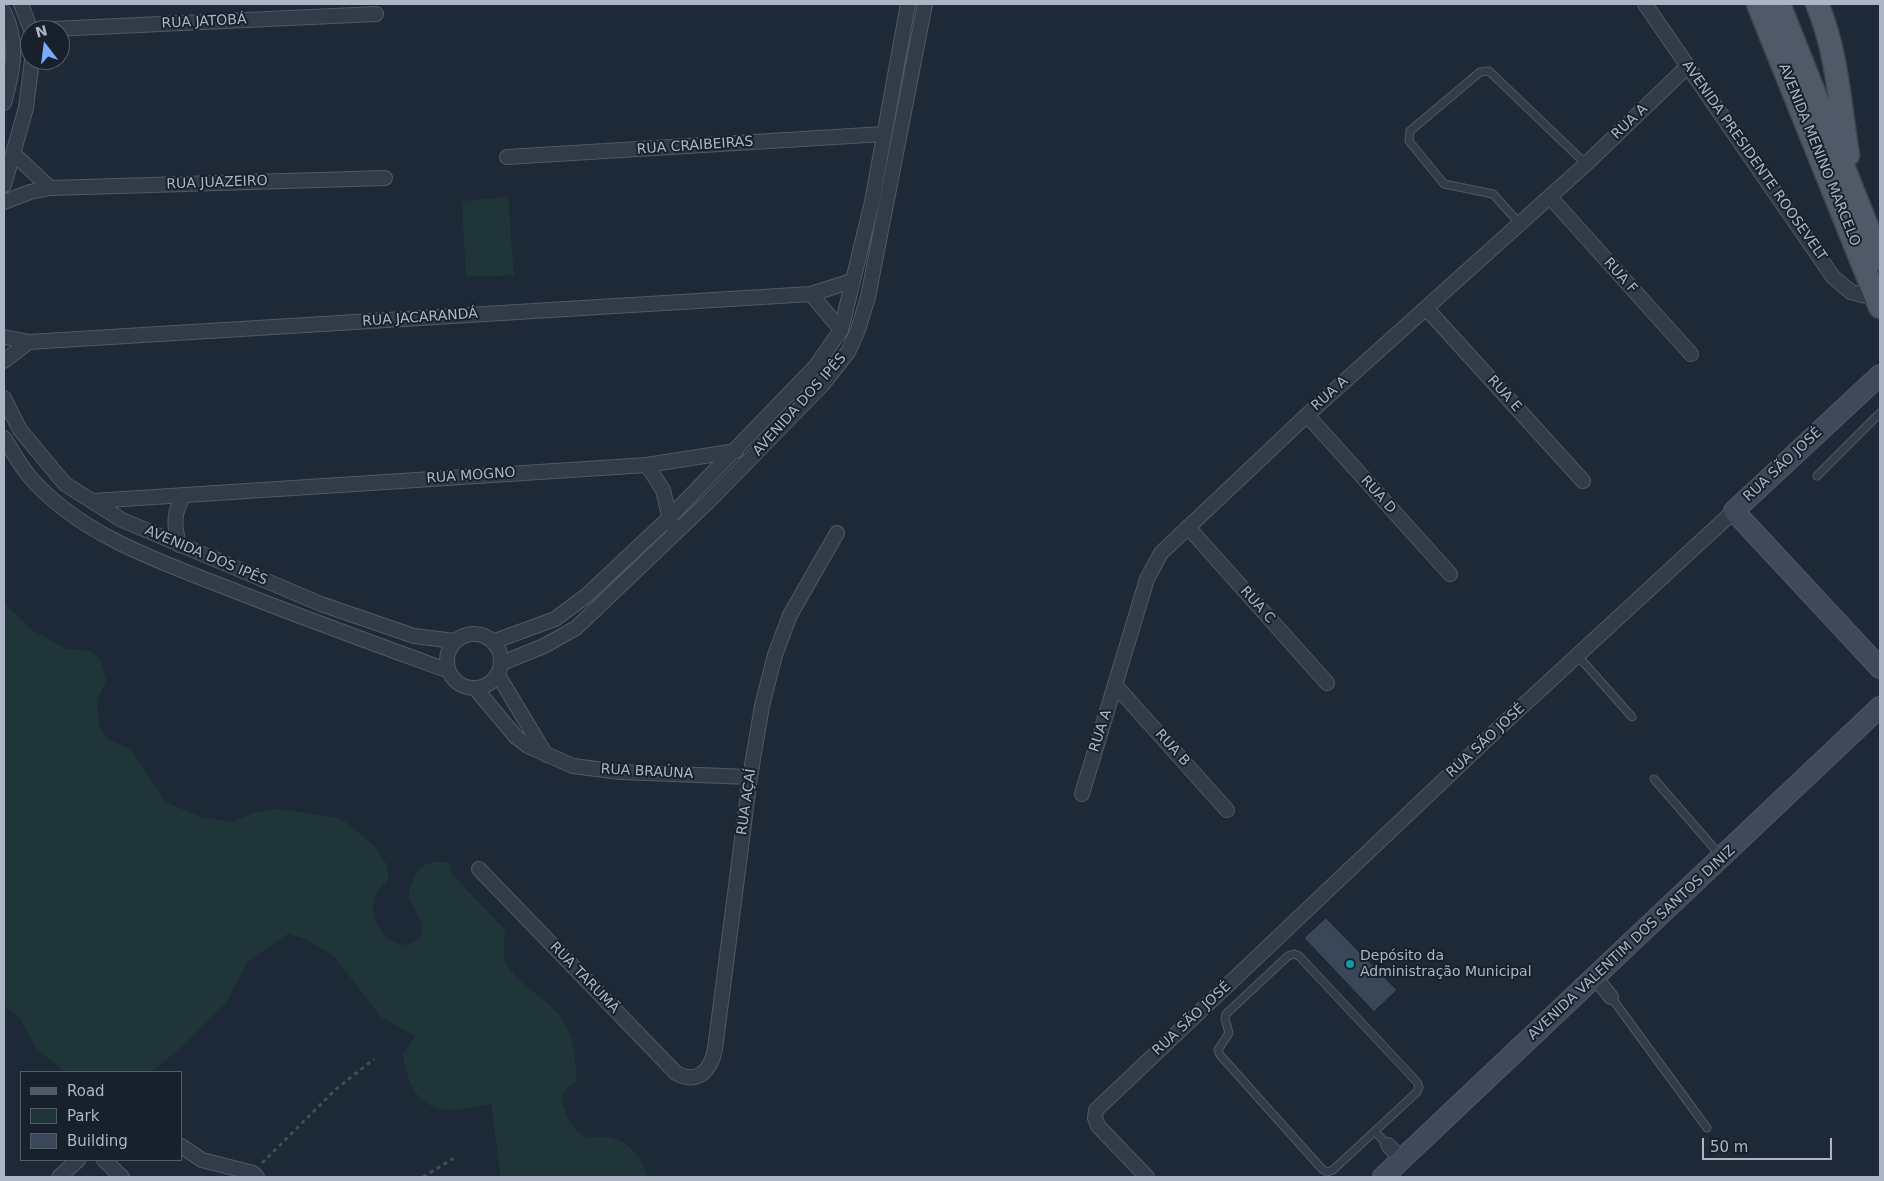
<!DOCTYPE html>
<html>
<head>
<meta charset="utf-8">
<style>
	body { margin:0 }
	#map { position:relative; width:1884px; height:1181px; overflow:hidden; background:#1e2937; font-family:"DejaVu Sans",sans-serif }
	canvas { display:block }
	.frame { position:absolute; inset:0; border:5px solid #acb5c5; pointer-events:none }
	.legend { position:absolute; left:20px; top:1071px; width:162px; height:90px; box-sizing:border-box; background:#18202c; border:1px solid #535c69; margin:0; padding:6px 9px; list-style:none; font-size:15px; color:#acb5c5 }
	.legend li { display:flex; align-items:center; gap:10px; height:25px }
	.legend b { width:25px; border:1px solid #535c69 }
	.north { position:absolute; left:20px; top:20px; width:50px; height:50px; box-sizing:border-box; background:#18202c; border:1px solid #535c69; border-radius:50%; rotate:345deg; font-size:14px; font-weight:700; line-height:20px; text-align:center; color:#acb5c5 }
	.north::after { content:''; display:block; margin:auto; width:18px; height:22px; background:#79aafd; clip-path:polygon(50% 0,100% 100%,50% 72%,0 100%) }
	.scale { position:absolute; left:1702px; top:1138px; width:130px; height:22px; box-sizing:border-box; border:2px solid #acb5c5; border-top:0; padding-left:6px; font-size:15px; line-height:18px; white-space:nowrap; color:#acb5c5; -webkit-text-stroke:4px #18202c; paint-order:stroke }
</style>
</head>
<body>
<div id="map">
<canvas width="1884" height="1181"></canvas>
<div class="frame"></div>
<ul class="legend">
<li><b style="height:6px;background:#505968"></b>Road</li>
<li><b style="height:14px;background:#203538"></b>Park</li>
<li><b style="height:14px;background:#3a4758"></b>Building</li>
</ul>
<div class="north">N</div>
<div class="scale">50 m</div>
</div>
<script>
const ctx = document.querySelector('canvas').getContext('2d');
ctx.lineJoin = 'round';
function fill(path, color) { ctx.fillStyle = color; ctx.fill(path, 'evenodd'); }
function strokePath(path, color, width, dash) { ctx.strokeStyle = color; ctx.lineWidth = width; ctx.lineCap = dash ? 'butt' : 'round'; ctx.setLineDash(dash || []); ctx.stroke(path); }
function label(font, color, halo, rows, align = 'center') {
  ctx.font = font + ' "DejaVu Sans",sans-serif'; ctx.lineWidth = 4; ctx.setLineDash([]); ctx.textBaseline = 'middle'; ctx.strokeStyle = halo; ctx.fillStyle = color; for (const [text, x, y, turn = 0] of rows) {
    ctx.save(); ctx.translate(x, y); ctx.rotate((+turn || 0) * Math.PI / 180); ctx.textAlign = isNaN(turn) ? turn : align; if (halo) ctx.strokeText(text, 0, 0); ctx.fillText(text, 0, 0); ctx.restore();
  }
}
fill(new Path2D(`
	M508 197 514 275 466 277 462 201Z
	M4 603 32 630 67 649 90 651 100 659 106 680 97 701 99 724 104 735 112 742 124 746 133 753 165 802 204 818 232 822 255 812 278 809 336 818 347 823 374 846 387 865 389 878C385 883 378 890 375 896 366 915 386 950 409 944 438 936 411 908 409 896 408 891 411 886 413 881 419 864 432 859 449 863L452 874 505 930C505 939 503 949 504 957 510 982 553 1000 566 1025 575 1042 575 1063 577 1082L567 1087 561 1097C565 1110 571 1132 585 1136 592 1138 601 1136 609 1137 630 1142 642 1157 647 1177H501L491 1104C478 1105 464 1110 452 1110 416 1109 408 1084 403 1054L415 1036 381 1017 334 956 308 940 288 934 248 961 225 1004 181 1048 151 1072H65L37 1049 20 1018 4 1005Z`), '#203538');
const building = new Path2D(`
	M1326 918 1397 990 1374 1012 1304 938Z`);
fill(building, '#3a4758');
strokePath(building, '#1a222e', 1);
const lane = new Path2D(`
	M1520 224 1493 194 1444 184 1409 141 1410 131 1480 72 1489 71 1586 164
	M1817 476 1880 413
	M1578 656 1632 717
	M1654 779 1720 855
	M1294 954 1299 956 1417 1082 1419 1087 1417 1092 1333 1170 1327 1172 1322 1169 1220 1055 1218 1050 1229 1033 1225 1019 1226 1014 1288 956Z
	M1611 997 1707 1128
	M1375 1132 1388 1145`);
const street = new Path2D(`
	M21 4 31 30
	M1645 4 1833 277 1851 292 1877 299
	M4 12C19 42 13 72 4 103
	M31 30 376 14
	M14 154 50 188
	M507 157 884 134
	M4 185 26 108 32 60
	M1550 197 1691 354
	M4 202 30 192 50 188 385 178
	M811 294 841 330
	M1426 308 1583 481
	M4 337 29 342 811 294 852 281
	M4 361 29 342
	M4 398 20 430 65 484 122 520 321 604 414 636 455 641
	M1307 415 1450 574
	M4 438C12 450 19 464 29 476 80 536 164 563 235 591 306 619 378 645 449 671
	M647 465 663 490 671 524
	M93 501 647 465 736 451
	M1188 527 1327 683
	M179 545C174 525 173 513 184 495
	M447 661a27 27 0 1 1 54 0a27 27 0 1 1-54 0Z
	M495 641 555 619 586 596 669 518 815 367 841 330 872 202 908 4
	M502 663 544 646 576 628 711 499 823 384 848 352 858 330 868 297 925 4
	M498 675 546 755
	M1116 686 1227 810
	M475 688 516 737 528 746 573 766 620 772 750 777
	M1082 794 1147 579 1161 553 1307 415 1586 164 1688 66
	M479 869 676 1073C698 1085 711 1070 715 1049L750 777 762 706 775 655 790 615 837 533
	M1595 977 1611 997
	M1388 1145 1402 1160
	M181 1146 202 1160 253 1173 257 1177
	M104 1160 122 1177
	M59 1177 78 1160
	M1147 1177 1098 1126 1095 1118 1096 1110 1503 724 1734 511`);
const secondary = new Path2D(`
	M1880 375 1734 511 1880 668
	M1383 1177 1880 707`);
const primary = new Path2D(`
	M1758 4 1880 307
	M1779 4 1880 259
	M1817 4C1837 50 1840 106 1848 155`);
strokePath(lane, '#505866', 9);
strokePath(street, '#505866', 16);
strokePath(secondary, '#505866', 22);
strokePath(primary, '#3c4451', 25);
strokePath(new Path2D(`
	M262 1163 336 1089 374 1059
	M423 1177 454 1158`), '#3b5153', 3, [4, 4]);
strokePath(lane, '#323b48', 7);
strokePath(street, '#323b48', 14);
strokePath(secondary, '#40495b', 20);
strokePath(primary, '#505968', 22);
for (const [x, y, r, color] of [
	[1350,964,5,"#0f9aa8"]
]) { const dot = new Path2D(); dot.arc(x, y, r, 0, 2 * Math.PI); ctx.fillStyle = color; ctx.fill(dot); strokePath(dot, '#18202c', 2); }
label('14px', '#acb5c5', '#18202c', [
	["RUA JATOBÁ",204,22,-3],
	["RUA A",1630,122,-44],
	["RUA CRAIBEIRAS",695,146,-4],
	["AVENIDA MENINO MARCELO",1819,155,68],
	["AVENIDA PRESIDENTE ROOSEVELT",1754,161,55],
	["RUA JUAZEIRO",217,183,-2],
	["RUA F",1620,276,48],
	["RUA JACARANDÁ",420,318,-4],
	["RUA A",1330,394,-42],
	["RUA E",1504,394,48],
	["AVENIDA DOS IPÊS",800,405,-48],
	["RUA SÃO JOSÉ",1783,465,-43],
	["RUA MOGNO",471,476,-4],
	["RUA D",1378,495,48],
	["AVENIDA DOS IPÊS",206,556,23],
	["RUA C",1257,605,48],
	["RUA A",1101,731,-72],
	["RUA SÃO JOSÉ",1486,741,-43],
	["RUA B",1172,748,48],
	["RUA BRAÚNA",647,772,3],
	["RUA AÇAÍ",747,802,-82],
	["AVENIDA VALENTIM DOS SANTOS DINIZ",1632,943,-43],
	["RUA TARUMÃ",584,978,46],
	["RUA SÃO JOSÉ",1192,1019,-43]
]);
label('14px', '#acb5c5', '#18202c', [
	["Depósito da",1360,956],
	["Administração Municipal",1360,972]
], 'left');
</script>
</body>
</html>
